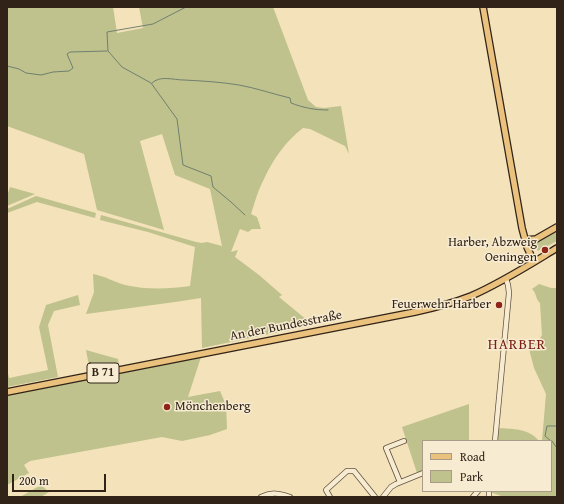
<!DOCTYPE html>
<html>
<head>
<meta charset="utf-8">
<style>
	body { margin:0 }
	#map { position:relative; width:564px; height:504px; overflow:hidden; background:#f3e2ba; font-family:"Gentium Book Plus",serif }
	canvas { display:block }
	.frame { position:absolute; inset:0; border:8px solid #312318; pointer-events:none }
	.legend { position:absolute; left:422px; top:440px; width:130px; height:52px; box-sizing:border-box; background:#f7ecd2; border:1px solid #a89c88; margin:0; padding:5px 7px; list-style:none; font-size:12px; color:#312318 }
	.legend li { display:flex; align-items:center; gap:8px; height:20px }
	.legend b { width:20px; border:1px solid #a89c88 }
	.scale { position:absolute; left:12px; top:474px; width:94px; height:18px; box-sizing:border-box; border:2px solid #312318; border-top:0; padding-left:5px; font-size:12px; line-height:14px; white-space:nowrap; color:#312318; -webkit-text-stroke:3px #f7ecd2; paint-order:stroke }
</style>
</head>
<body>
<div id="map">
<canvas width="564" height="504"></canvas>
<div class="frame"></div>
<ul class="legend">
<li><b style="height:5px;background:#eac17d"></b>Road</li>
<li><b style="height:11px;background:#bfc28c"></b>Park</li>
</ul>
<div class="scale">200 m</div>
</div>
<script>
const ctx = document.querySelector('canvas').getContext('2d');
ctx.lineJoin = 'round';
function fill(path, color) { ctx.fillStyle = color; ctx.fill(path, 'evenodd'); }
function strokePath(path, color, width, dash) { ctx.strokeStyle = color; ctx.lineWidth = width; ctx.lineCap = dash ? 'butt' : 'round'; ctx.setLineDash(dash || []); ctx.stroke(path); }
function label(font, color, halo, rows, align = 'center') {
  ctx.font = font + ' "Gentium Book Plus",serif'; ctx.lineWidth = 3; ctx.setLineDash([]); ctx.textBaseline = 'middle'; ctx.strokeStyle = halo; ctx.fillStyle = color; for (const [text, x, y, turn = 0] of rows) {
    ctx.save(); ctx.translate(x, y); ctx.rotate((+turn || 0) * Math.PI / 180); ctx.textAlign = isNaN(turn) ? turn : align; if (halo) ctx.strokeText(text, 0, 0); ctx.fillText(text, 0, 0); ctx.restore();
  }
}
fill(new Path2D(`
	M7 7H113L117 33 143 28 139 7H273L308 100 316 107 324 108 341 106 349 154 345 146 310 129 303 128C286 141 273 159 264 179 258 190 255 202 251 214L257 217 261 229H252L248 232 240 229 231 252 238 250 235 257 259 275 282 295 279 297 313 325 202 348 201 298 175 302 86 314 94 292 93 274C105 276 114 282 125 285 146 290 170 289 190 286L195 247 148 232 100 220 101 215 196 242 202 243 207 242 222 246 210 189 175 175 162 134 140 141 164 230 97 210 84 154 7 126Z
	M10 187 35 194 7 206V196Z
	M36 196 96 213 95 218 37 202 7 213V209Z
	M557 230V241L538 251 532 243 538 241Z
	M539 284 551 288H557V497H504L490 492V491H551V441H542L546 394 534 368 528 345 537 343 542 335 540 303C535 298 537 294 532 289Z
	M78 295 80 305 54 311 48 325 58 377 7 387V369L9 378 48 370 39 327 46 305Z
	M86 350 118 359 119 365 90 371Z
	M201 357 188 397 220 391 226 405 227 429 210 435 182 441 162 437 30 461 24 465 29 473 7 485 8 477 7 475V395Z
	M469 404V441H423V471L417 473 402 427Z
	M498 428C512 429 529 428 539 441H497Z
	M41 485 49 492 41 497H20Z`), '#bfc28c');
strokePath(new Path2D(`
	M186 7 153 24 107 32 108 51 122 67 151 83 177 119 183 165 211 176 213 187 231 202 245 215
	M7 66 19 69 26 73 41 75 53 72 69 71 73 68 67 54 70 52 107 51
	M152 83C160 75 173 80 184 80 203 81 221 82 239 85 256 88 273 94 290 98L291 103C304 108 315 110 328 110
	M557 382V385
	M551 441 545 436 547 426H557
	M552 441 557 448`), '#718070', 1);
const minor = new Path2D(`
	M495 441 509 293 508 285 506 279
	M400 482 386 448 404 441
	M261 497C271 492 279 493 290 497
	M330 497 326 490 347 471H354L375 497
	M383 497 391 487 396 484 423 473
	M473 497 478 491
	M489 497V491`);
const major = new Path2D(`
	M483 7 522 228 527 247 534 262
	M525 240 536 239 557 227
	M7 392 415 312C434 308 453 303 471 296 501 283 529 265 557 248`);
strokePath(minor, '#625340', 6);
strokePath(major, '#312318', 8);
strokePath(minor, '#f7ecd2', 4.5);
strokePath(major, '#eac17d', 5.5);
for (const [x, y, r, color] of [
	[545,250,4,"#8f2418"],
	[499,305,4,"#8f2418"],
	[167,407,4,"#8f2418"]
]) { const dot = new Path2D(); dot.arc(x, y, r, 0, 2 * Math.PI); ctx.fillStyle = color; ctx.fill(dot); strokePath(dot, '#f7ecd2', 1.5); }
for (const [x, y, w] of [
	[103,373,32]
]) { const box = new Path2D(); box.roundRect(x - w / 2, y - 10, w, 20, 3); ctx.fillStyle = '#f7ecd2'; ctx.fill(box); strokePath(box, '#312318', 1); }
label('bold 12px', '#312318', null, [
	["B 71",103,373]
]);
label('13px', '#312318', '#f7ecd2', [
	["Harber, Abzweig",537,243],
	["Oeningen",537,258],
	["Feuerwehr Harber",491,305],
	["Mönchenberg",175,407,"left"]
], 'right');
label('13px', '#312318', '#f7ecd2', [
	["An der Bundesstraße",286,326,-11]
]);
ctx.letterSpacing = '1px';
label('15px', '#7a1f14', '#f7ecd2', [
	["HARBER",517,345]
]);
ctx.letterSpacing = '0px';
</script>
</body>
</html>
